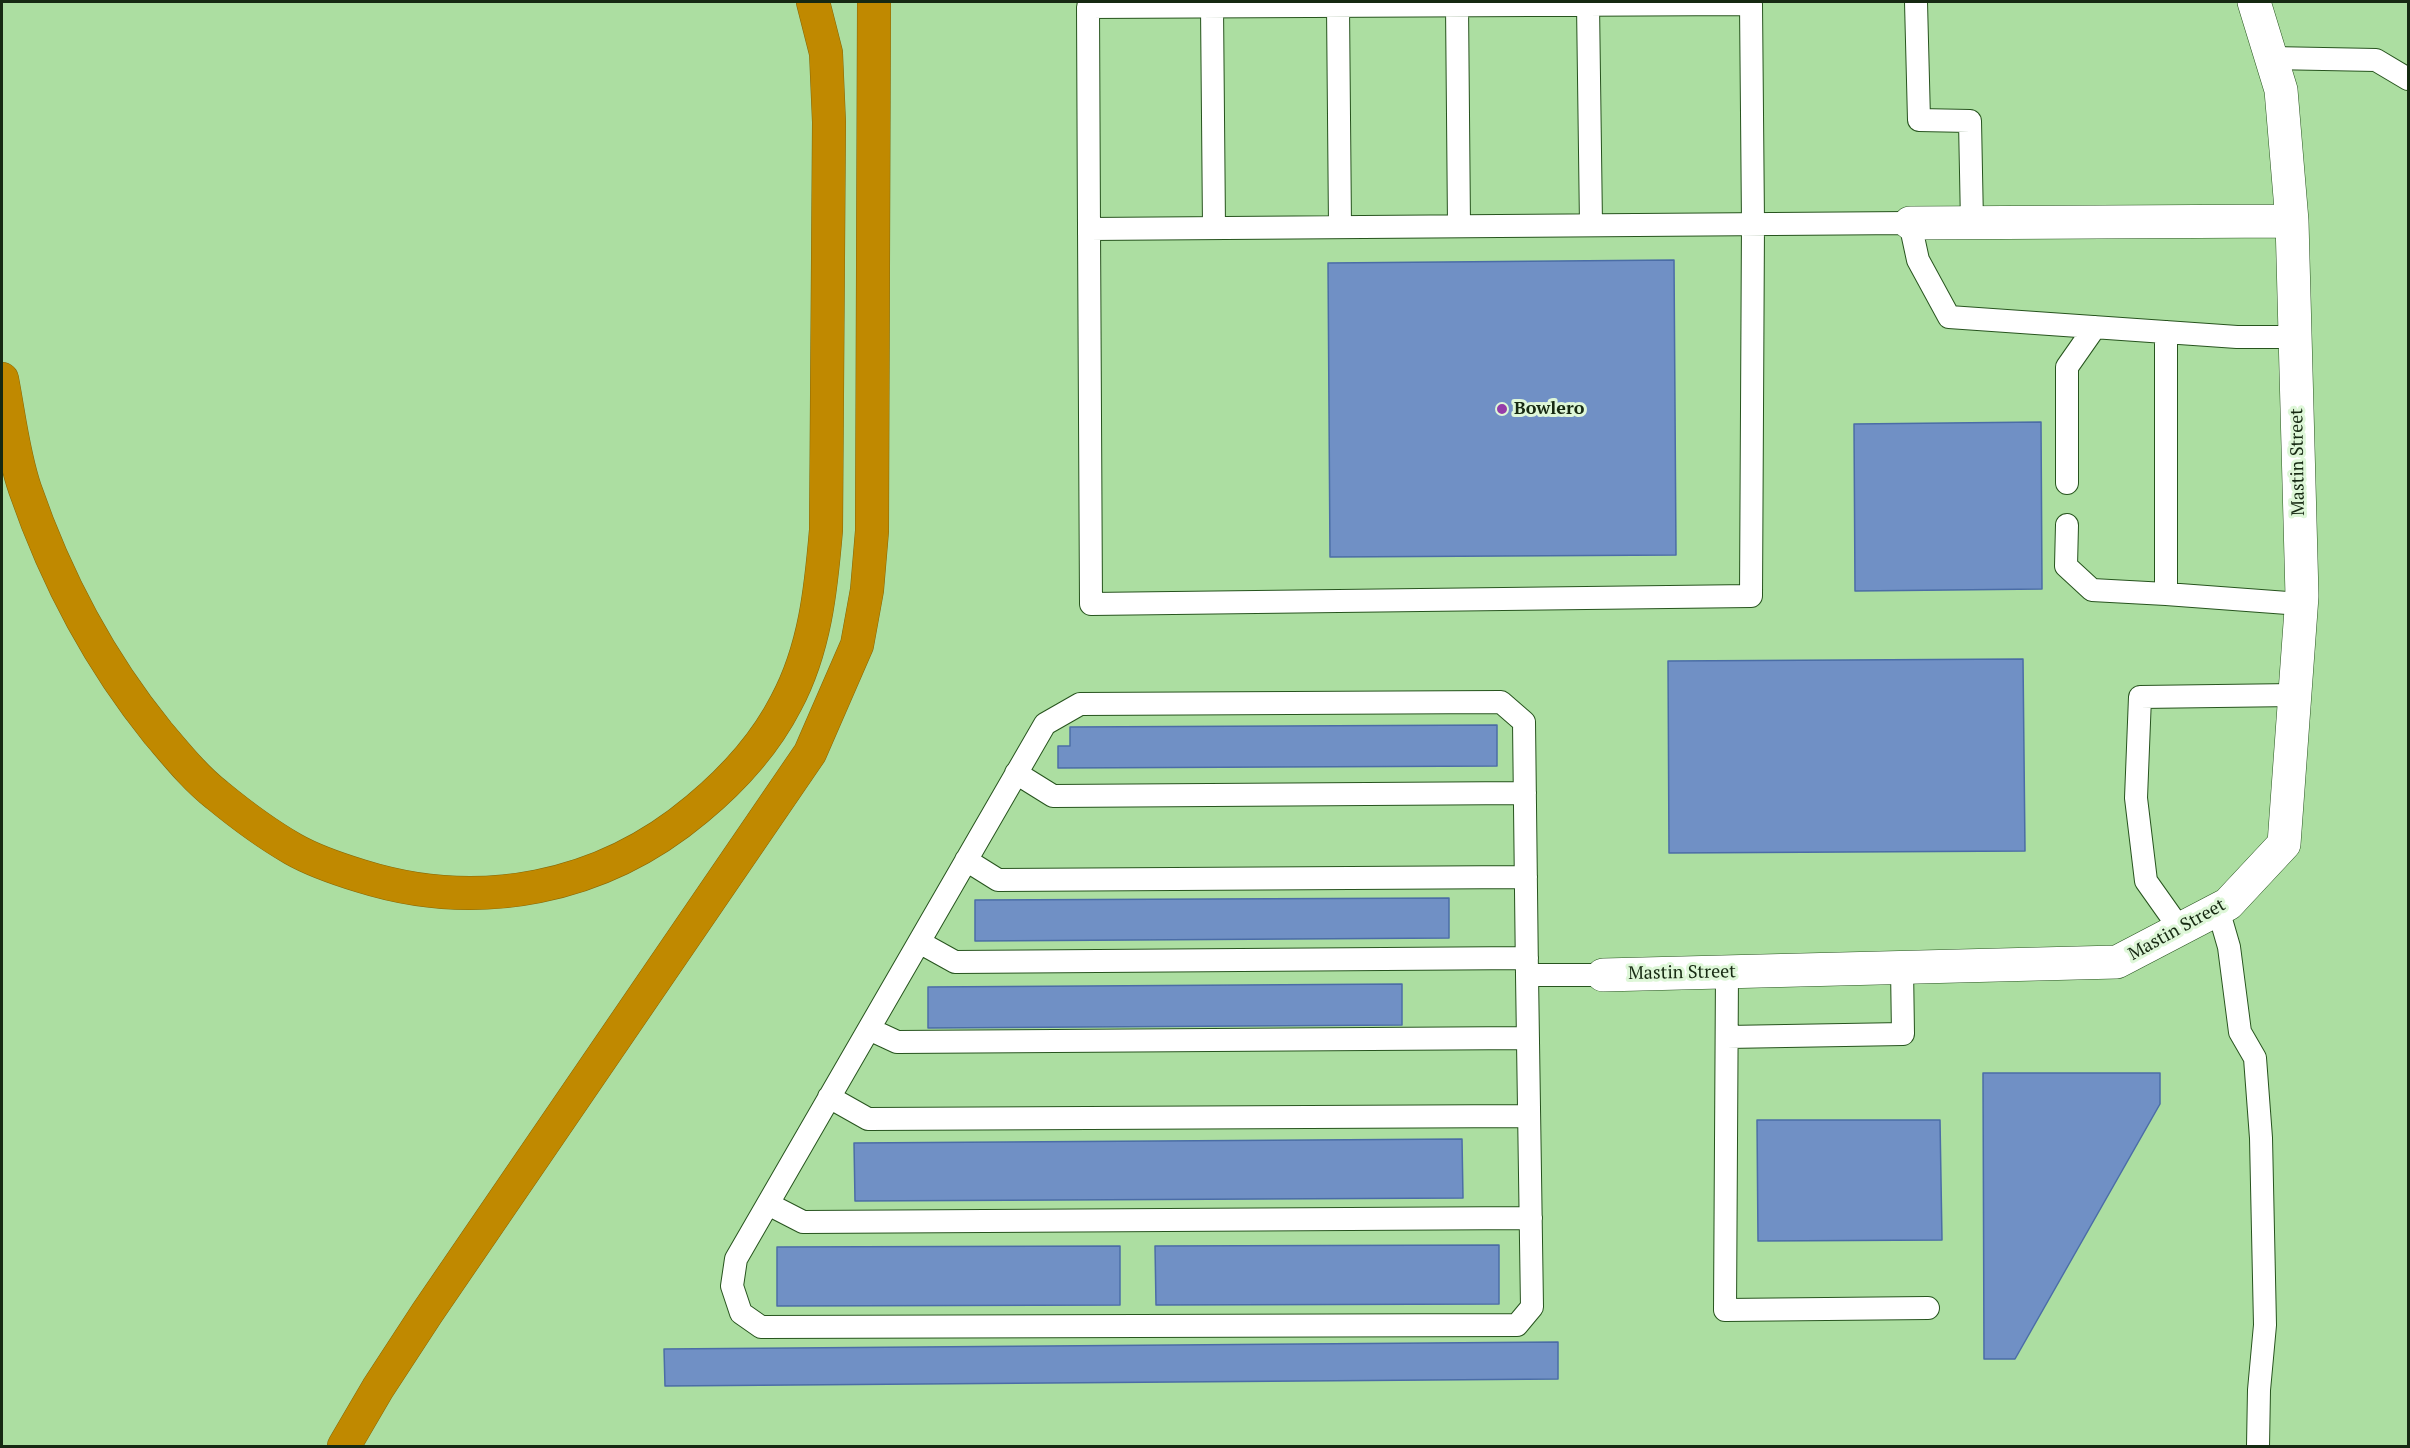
<!DOCTYPE html>
<html>
<head>
<meta charset="utf-8">
<style>
	body { margin:0 }
	#map { position:relative; width:2410px; height:1448px; overflow:hidden; background:#acdea1; font-family:"PT Serif",serif }
	canvas { display:block }
	.frame { position:absolute; inset:0; border:3px solid #162912; pointer-events:none }
</style>
</head>
<body>
<div id="map">
<canvas width="2410" height="1448"></canvas>
<div class="frame"></div>
</div>
<script>
const ctx = document.querySelector('canvas').getContext('2d');
ctx.lineJoin = 'round';
function fill(path, color) { ctx.fillStyle = color; ctx.fill(path, 'evenodd'); }
function strokePath(path, color, width, dash) { ctx.strokeStyle = color; ctx.lineWidth = width; ctx.lineCap = dash ? 'butt' : 'round'; ctx.setLineDash(dash || []); ctx.stroke(path); }
function label(font, color, halo, rows, align = 'center') {
  ctx.font = font + ' "PT Serif",serif'; ctx.lineWidth = 6; ctx.setLineDash([]); ctx.textBaseline = 'middle'; ctx.strokeStyle = halo; ctx.fillStyle = color; for (const [text, x, y, turn = 0] of rows) {
    ctx.save(); ctx.translate(x, y); ctx.rotate((+turn || 0) * Math.PI / 180); ctx.textAlign = isNaN(turn) ? turn : align; if (halo) ctx.strokeText(text, 0, 0); ctx.fillText(text, 0, 0); ctx.restore();
  }
}
const building = new Path2D(`
	M1674 260 1676 555 1330 557 1328 263Z
	M2041 422 2042 589 1855 591 1854 424Z
	M2023 659 2025 851 1669 853 1668 661Z
	M1497 725V766L1058 768V746H1070V727Z
	M1449 898V938L975 941V900Z
	M1402 984V1025L928 1028V987Z
	M1983 1073H2160V1104L2015 1359H1984Z
	M1757 1120H1940L1942 1240 1758 1241Z
	M1462 1139 1463 1198 855 1201 854 1143Z
	M1499 1245V1304L1156 1305 1155 1246Z
	M1120 1246V1305L777 1306V1247Z
	M1558 1342V1379L665 1386 664 1349Z`);
fill(building, '#7090c5');
strokePath(building, '#4b6da6', 1.5);
const service = new Path2D(`
	M1916 2 1919 120 1970 121 1972 223
	M1588 4 1591 225
	M1457 5 1459 225
	M1338 6 1340 227
	M1212 7 1214 227
	M2271 58 2376 60 2408 79
	M1089 229 1091 604 1751 596 1753 223 1751 4 1088 7 1089 229 1910 223 1918 260 1949 317 2237 337H2295
	M2166 332V594L2301 604
	M2067 483V367L2095 327
	M2067 525 2066 566 2092 590 2166 594
	M1016 773 1053 796 1525 793
	M966 860 998 880 1526 877
	M2218 909 2229 947 2240 1032 2255 1058 2261 1138 2265 1325 2259 1390 2258 1446
	M2180 929 2146 881 2136 798 2140 697 2295 695
	M919 942 955 962 1527 958
	M1727 973 1725 1310 1928 1308
	M1527 975 1524 722 1501 702 1080 704 1045 724 736 1259 732 1286 741 1313 761 1327 1517 1325 1532 1307 1527 975H1603
	M869 1029 897 1042 1528 1038
	M1727 1037 1903 1034 1902 968
	M829 1097 868 1119 1529 1116
	M768 1204 803 1222 1531 1218`);
const minor = new Path2D(`
	M1910 223 2292 221
	M1603 975 2117 962 2228 904 2284 844 2302 596 2292 221 2281 90 2254 2`);
const motorway = new Path2D(`
	M2 379C9 415 13 454 25 489 56 579 98 659 158 733 176 754 195 778 217 795 240 814 267 834 293 849 314 861 338 869 361 876 479 913 602 889 697 809 732 780 765 744 786 703 815 649 821 589 826 530L829 122 826 53 813 2
	M344 1446 378 1388 427 1313 810 753 857 645 867 590 872 531 874 2`);
strokePath(service, '#27541e', 24);
strokePath(minor, '#27541e', 34);
strokePath(motorway, '#846706', 34);
strokePath(service, '#fff', 22);
strokePath(minor, '#fff', 33);
strokePath(motorway, '#c08900', 33);
for (const [x, y, r, color] of [
	[1502,409,6,"#953da9"]
]) { const dot = new Path2D(); dot.arc(x, y, r, 0, 2 * Math.PI); ctx.fillStyle = color; ctx.fill(dot); strokePath(dot, '#def7d8', 2); }
label('bold 18px', '#162912', '#def7d8', [
	["Bowlero",1514,409]
], 'left');
label('18px', '#162912', '#def7d8', [
	["Mastin Street",2298,462,-91],
	["Mastin Street",2177,930,-29],
	["Mastin Street",1682,973,-1]
]);
</script>
</body>
</html>
